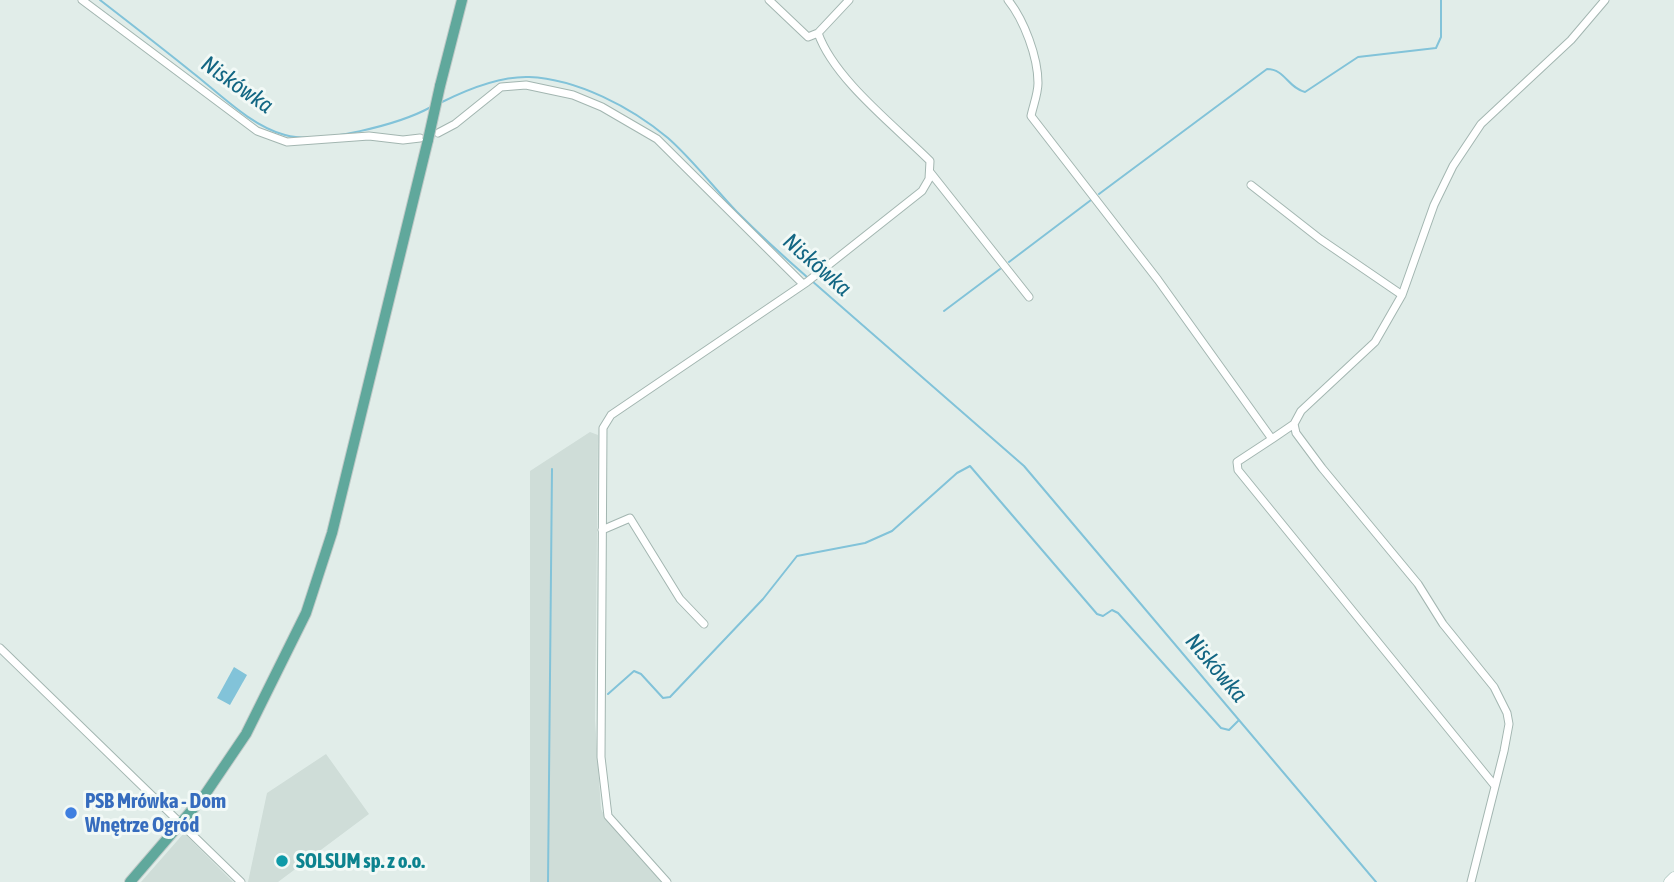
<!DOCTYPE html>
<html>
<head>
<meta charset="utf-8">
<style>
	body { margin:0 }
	canvas { display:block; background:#e1ede9 }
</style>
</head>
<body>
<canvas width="1674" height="882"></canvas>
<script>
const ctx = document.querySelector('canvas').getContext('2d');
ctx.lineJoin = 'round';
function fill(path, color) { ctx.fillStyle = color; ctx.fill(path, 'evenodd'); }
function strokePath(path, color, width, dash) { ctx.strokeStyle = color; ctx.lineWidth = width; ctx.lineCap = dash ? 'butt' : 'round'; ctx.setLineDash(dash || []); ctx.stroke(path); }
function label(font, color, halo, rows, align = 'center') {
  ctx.font = font + ' "Asap Condensed",sans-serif'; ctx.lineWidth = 6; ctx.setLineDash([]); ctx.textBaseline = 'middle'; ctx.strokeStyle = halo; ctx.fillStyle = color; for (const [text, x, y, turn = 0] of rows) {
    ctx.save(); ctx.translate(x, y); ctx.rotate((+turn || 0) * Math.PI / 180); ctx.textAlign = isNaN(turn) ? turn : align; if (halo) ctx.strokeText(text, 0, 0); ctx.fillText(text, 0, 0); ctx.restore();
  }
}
fill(new Path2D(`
	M590 432 598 435 595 720 601 809 606 819 663 882H530V471Z
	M326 754 369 814 278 882H248L267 793Z
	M184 833 233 882H141Z`), '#cfddd8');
fill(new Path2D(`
	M234 667 247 675 230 705 217 698Z`), '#82c3d9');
strokePath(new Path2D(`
	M100 0C131 24 162 48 193 73 220 94 251 126 285 135 321 145 400 124 431 107
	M442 102C468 89 499 76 529 77 577 79 631 107 668 138 693 160 714 188 737 212 760 235 783 256 807 277
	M1099 194 1267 69C1285 69 1288 88 1305 92L1358 57 1436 48 1441 37V0
	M1009 262 1091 200
	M812 281 1024 466 1376 882
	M944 311 1000 269
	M608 694 634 671 641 674 663 698 670 697 763 599 797 556 865 543 892 531 957 473 970 466 1097 614 1103 616 1112 610 1118 613 1221 728 1229 730 1238 721
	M548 882 552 469`), '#82c3d9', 2);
const street = new Path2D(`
	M82 0 257 131 287 142 369 136 403 140 420 138
	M769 0 808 37 818 33 849 0
	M1008 0C1024 20 1038 57 1038 83 1038 94 1033 106 1031 116L1158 280 1272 439 1237 462 1238 470 1495 786
	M438 133 455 124 501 87 526 85 573 95 602 107 657 139 803 284
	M930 172 1029 297
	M1251 185 1320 239 1402 295 1434 205 1453 166 1481 124 1571 40 1605 0
	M1402 295 1375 342 1301 411 1294 424 1296 433 1322 468 1418 584 1443 624 1494 687 1507 713 1509 724 1504 751 1471 882
	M1272 439 1294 424
	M602 530 630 518 680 599 704 624
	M0 648 241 882
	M667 882 608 816 601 757 603 428 611 415 807 282 922 191 929 179 930 161C895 126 834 79 818 33`);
const secondary = new Path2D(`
	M1669 882 1674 877`);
const primary = new Path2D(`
	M440 86 462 0
	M130 882 204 796 246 734 306 613 332 533 428 140`);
strokePath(street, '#a3b6b1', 9);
strokePath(secondary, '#9dbab3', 11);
strokePath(primary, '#c0cac8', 12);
strokePath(street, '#fff', 7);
strokePath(secondary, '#fff', 10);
strokePath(primary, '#60a89c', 10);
const primaryBridge = new Path2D(`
	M428 140 440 86`);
strokePath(primaryBridge, '#c0cac8', 12, []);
strokePath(primaryBridge, '#60a89c', 10);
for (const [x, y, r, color] of [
	[71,813,7,"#3f7fe0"],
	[282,861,7,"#0f9aa8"]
]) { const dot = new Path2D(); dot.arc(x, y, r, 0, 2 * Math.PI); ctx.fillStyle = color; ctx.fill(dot); strokePath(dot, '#f2f9f6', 2.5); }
label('bold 21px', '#366cbe', '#f2f9f6', [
	["PSB Mrówka - Dom",85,801],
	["Wnętrze Ogród",85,825]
], 'left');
label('bold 21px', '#0d838f', '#f2f9f6', [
	["SOLSUM sp. z o.o.",296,861]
], 'left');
label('italic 23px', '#126683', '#f2f9f6', [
	["Niskówka",237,85,35],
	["Niskówka",817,265,41],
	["Niskówka",1216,668,50]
]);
</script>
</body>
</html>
